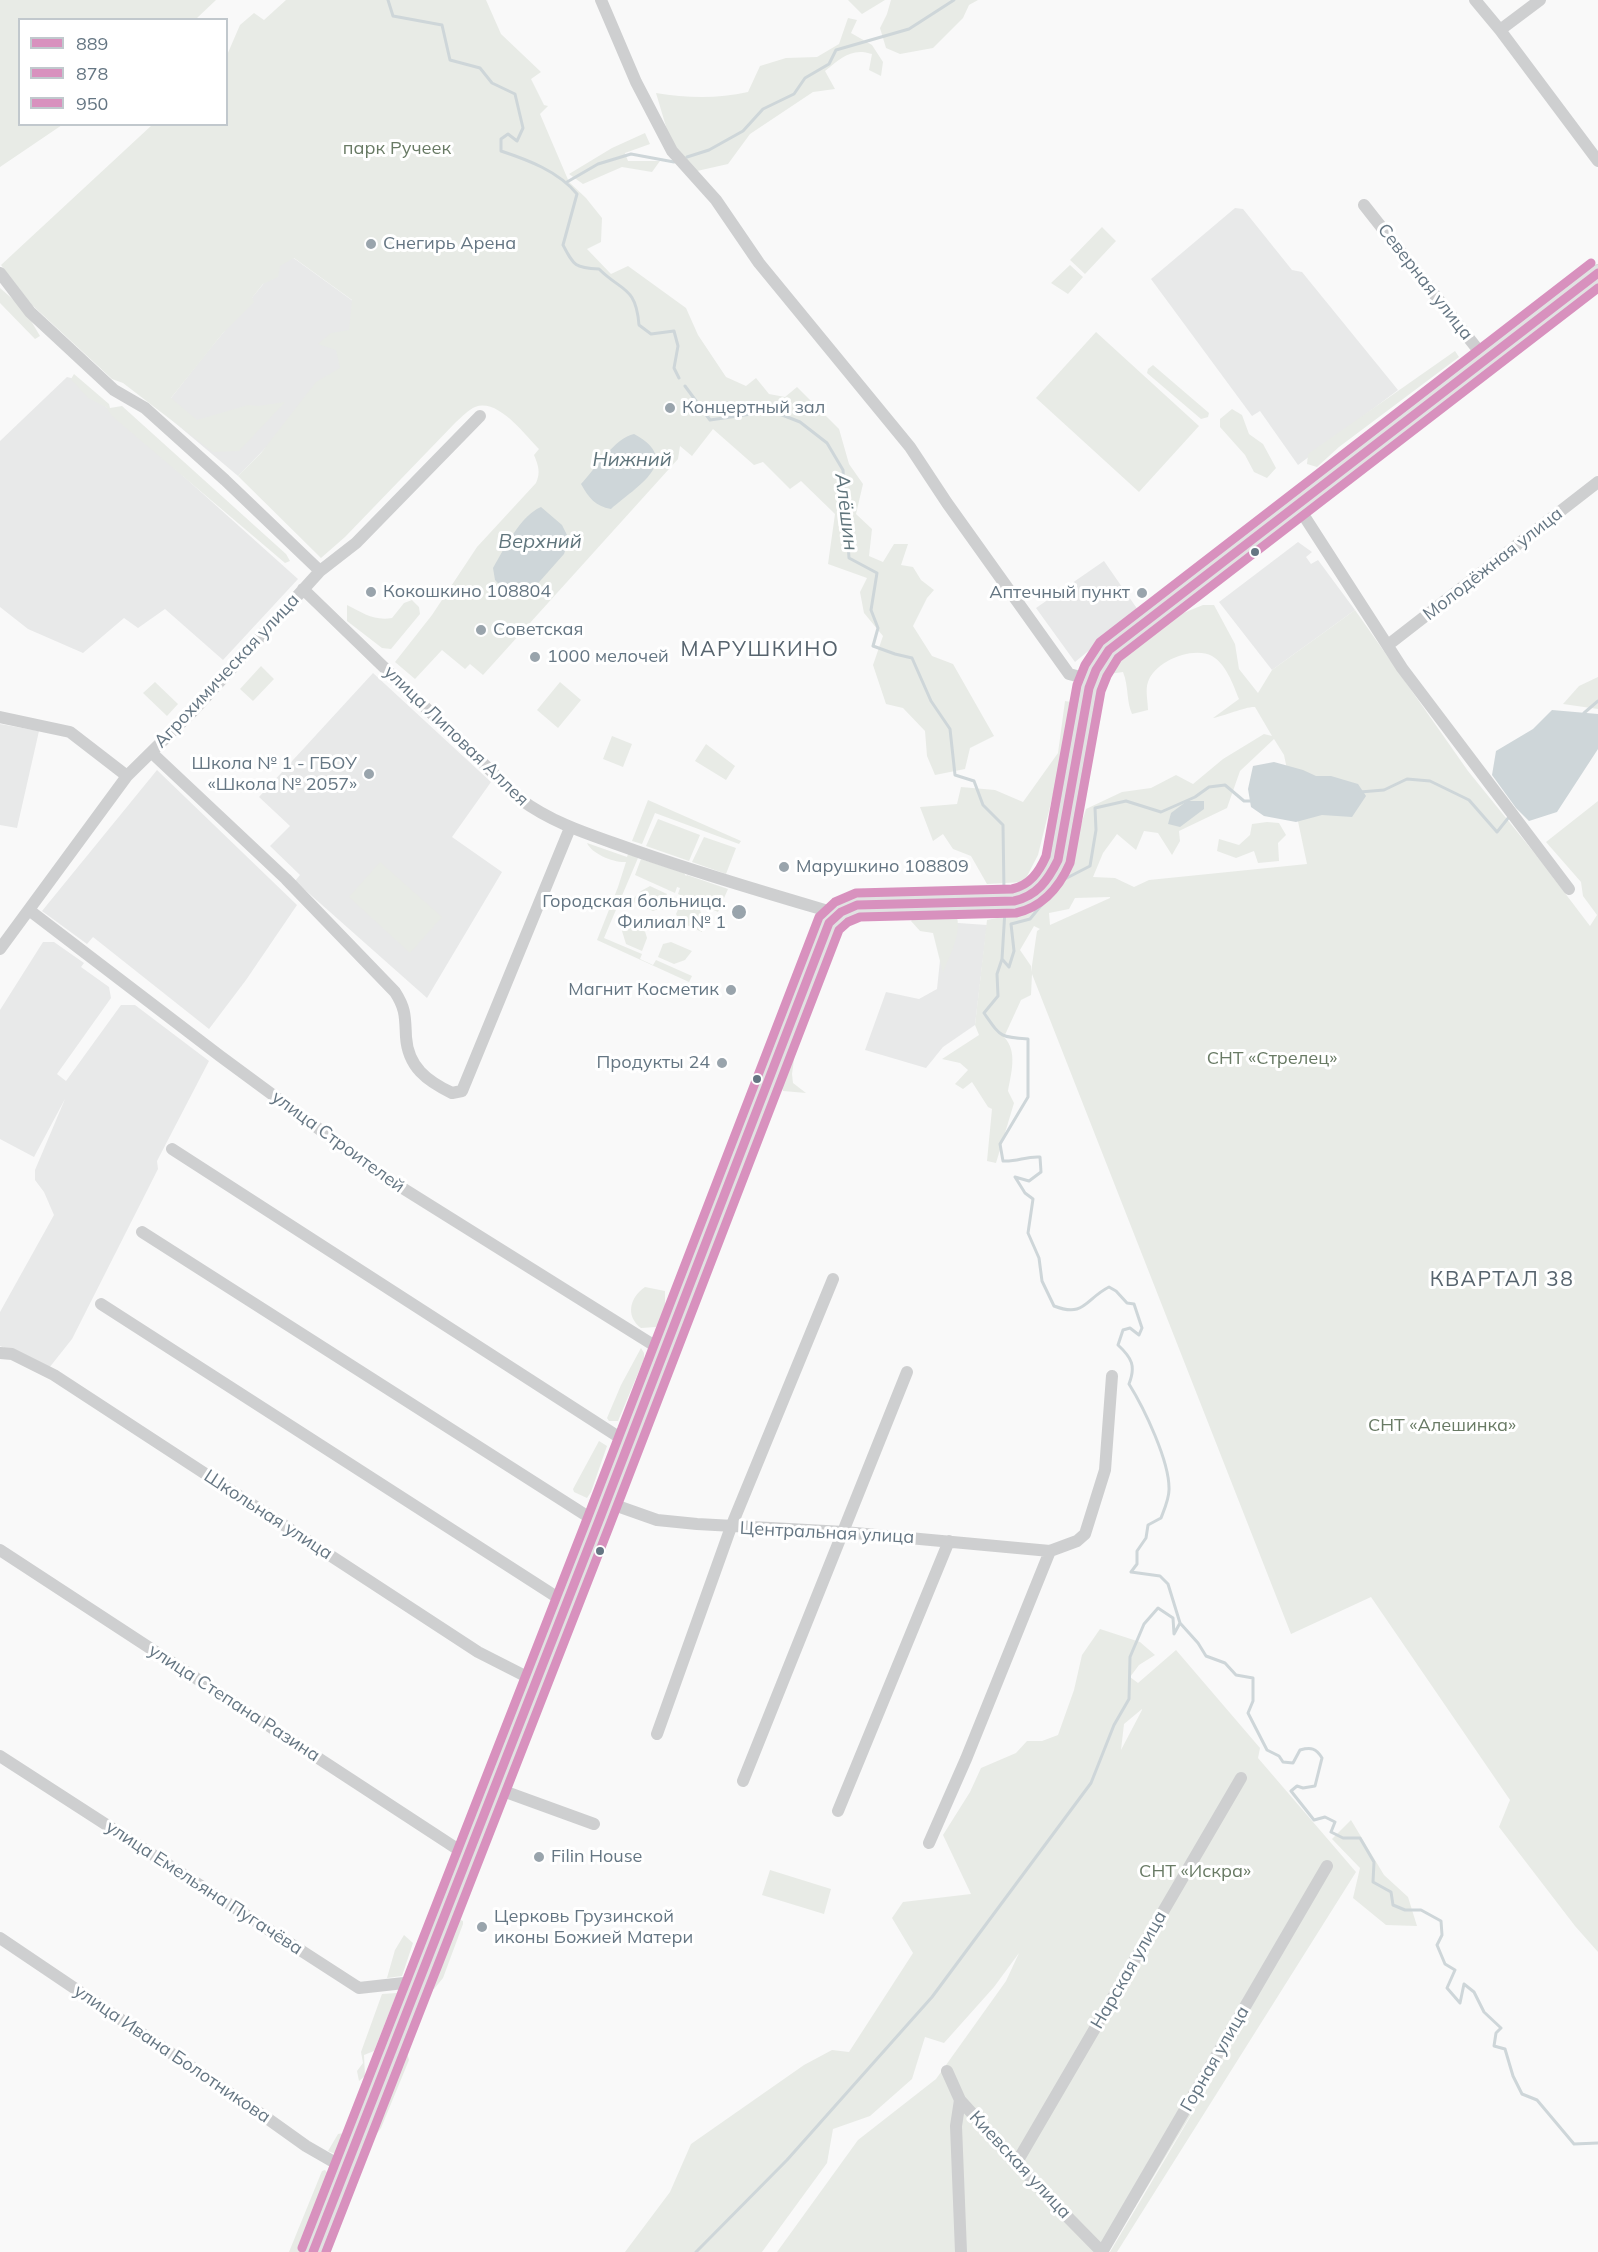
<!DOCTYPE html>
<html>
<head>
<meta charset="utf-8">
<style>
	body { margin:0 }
	#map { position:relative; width:1598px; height:2252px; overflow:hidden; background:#f9f9f9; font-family:Mulish,sans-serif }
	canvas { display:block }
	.legend { position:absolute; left:18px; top:18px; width:210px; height:108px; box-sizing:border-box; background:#fff; border:2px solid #c1c8cd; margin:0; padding:8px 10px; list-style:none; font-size:18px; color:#657683 }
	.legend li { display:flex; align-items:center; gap:12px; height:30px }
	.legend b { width:30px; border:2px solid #c1c8cd }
</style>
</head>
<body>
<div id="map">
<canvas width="1598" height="2252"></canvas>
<ul class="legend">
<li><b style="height:8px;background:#d891be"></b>889</li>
<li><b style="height:8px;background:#d891be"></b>878</li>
<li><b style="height:8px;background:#d891be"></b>950</li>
</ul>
</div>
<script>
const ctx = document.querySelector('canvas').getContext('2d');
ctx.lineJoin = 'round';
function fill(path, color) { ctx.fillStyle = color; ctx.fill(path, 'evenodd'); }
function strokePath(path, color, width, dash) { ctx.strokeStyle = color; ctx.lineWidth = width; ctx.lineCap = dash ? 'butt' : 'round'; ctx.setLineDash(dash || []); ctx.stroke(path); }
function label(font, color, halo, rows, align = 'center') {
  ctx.font = font + ' Mulish,sans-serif'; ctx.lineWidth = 6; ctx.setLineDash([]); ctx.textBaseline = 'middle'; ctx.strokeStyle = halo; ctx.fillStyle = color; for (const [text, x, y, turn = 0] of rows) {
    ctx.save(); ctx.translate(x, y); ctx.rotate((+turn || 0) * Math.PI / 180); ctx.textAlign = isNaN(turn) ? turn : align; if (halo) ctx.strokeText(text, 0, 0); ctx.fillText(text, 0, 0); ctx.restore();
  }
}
fill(new Path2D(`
	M1235 208 1243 209 1292 270 1302 272 1398 390 1298 465 1260 411 1252 416 1151 279Z
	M288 254 386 325 238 476 161 411 199 362Z
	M67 377 75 379 298 579 223 660 165 609 138 628 124 618 83 653 28 629 0 607V441Z
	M1298 542 1312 552 1306 557 1311 564 1318 560 1355 610 1272 670 1219 602Z
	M1104 561 1138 610 1075 662 1036 608Z
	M373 673 491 782 452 837 502 872 427 998 295 881 300 875 270 846 290 826 259 797Z
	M0 724 39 731 17 828 0 825Z
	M157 770 297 905 246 980 209 1029 93 937 87 944 42 911Z
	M944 922 987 925 975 1025 943 1047 926 1068 865 1050 886 992 919 999 937 989Z
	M43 942H54L84 963 81 967 109 987 111 998 57 1074 66 1081 121 1005H135L209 1061 157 1161 158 1169 72 1339 49 1368 0 1346V1312L54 1215 44 1192 35 1180V1170L65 1099 34 1157 0 1139V1010Z`), '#e8e9e9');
fill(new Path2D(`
	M0 0H216L197 18 198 19 20 20V124L62 125 0 167Z
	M286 0H486L501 34 541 72 531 79 544 105 548 106 540 114 569 182 586 198 602 218 601 242 587 249 611 274 628 266 686 308 698 335 726 377 746 386 756 378 769 394 785 397 797 387 839 429 849 464 863 484 856 514 872 529 869 556 883 562 894 544H908L901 565 913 567 921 580 934 590 927 598 913 626 932 656 953 664 994 736 970 748 965 769 935 775 927 756 925 731 903 708 886 704 873 665 883 636 864 613 860 592 867 578 828 564 835 514 801 481 790 489 763 462 754 465 713 429 692 456 680 446 678 459 483 675 470 664 465 669 442 650 415 679 395 662 432 615 477 547 536 483C541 472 538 465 534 455L539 449C524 434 498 398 475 407 468 410 462 417 456 422L345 537 321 558 238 476 261 453 316 382 340 368 336 350 318 344 331 333 349 330 352 300 294 258 280 266 278 277 263 284 252 298 254 302 223 333 171 398 197 420 248 405 258 406 285 402 239 451 213 452 123 383 112 379 32 305 1 265 152 125 226 124 227 55 240 25 254 13 264 20Z
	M848 0H885L862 14Z
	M891 0H978L969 5 963 18 933 48 900 54 886 48 880 28 887 14Z
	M848 18 857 20 851 33 872 45 883 62 881 76 869 70 872 54C851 47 840 59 825 71L835 89 813 92 750 134 728 164 697 171 675 146 667 130 656 93C687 98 717 99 748 92L760 66 786 58 817 57 839 44Z
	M645 133 650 144 625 153 628 161H660L652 172 622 167 583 184 569 174 612 148Z
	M1102 227 1116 241 1085 274 1070 260Z
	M1070 265 1083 277 1068 294 1051 283Z
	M0 288 24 309 40 336 35 339 0 303Z
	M1096 332 1199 426 1139 492 1036 398Z
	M1455 351 1459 357 1339 447 1317 467 1307 464 1308 454Z
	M1153 365 1209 413 1208 417 1201 419 1147 373 1148 369Z
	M74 374 109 404 110 408 122 406 286 554 290 561 285 563 112 416 106 407 88 398 71 379Z
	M1232 409 1242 415 1249 434 1263 444 1276 468 1267 478 1254 472 1245 455 1220 427V419Z
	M412 600 419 607 420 614 391 649 382 648 347 621V605C363 613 374 621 392 618L404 603Z
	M1203 605H1214L1235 644 1239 669 1258 693 1272 670 1355 610 1468 771 1536 855 1590 926 1597 915 1583 896 1581 882 1546 842 1598 801V1952L1575 1926 1499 1827 1510 1800 1371 1597 1291 1634 1032 974 1031 995 1021 1000 1004 1037C1018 1051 1011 1074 1008 1091L1014 1103 996 1163 987 1161 992 1109 988 1107 972 1082 963 1089 955 1084 968 1070 960 1063 942 1059 979 1035 975 1025 987 920 1031 911 1068 866 1086 809 1122 792 1151 788 1176 775 1193 784 1223 759 1264 734 1272 736 1255 707C1247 706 1224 716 1213 718L1239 699C1233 684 1226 664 1212 656 1193 646 1155 661 1148 682 1145 689 1148 702 1148 710L1132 714C1126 700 1129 687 1123 672L1109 674 1105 692H1097L1104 676 1118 656 1166 620ZM1274 739 1284 755 1307 864 1149 880 1134 887 1115 878 1093 877 1103 853 1117 834 1136 850 1144 831 1158 833 1172 855 1180 841 1179 831 1227 808 1240 771ZM1110 897V898L1050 925 1049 913 1069 909 1075 898ZM1034 926 1040 929 1037 931 1031 972V966L1020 950Z
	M261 666 274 679 253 701 240 689Z
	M1598 677V709L1563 704 1579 686Z
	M155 682 178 704 167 716 143 693Z
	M560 682 581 700 558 728 537 710Z
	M1065 701 1071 702 1067 738 1038 855 1024 882 987 884 971 856 953 849 943 834 933 841 920 807 957 804 961 787 995 790 1023 802 1058 753Z
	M612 736 632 744 623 767 603 759Z
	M706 744 735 766 726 780 695 761Z
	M648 800 741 841 739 844 655 813 642 844 632 841Z
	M658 819 700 835 689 861 646 846Z
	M1267 822 1279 823 1286 835 1278 843 1279 861 1258 863 1254 851 1236 858 1217 851 1219 839 1239 845 1250 835 1252 824Z
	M704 837 736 848 726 874 692 862Z
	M587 843 627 857 628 854 638 858 604 938 642 954 640 959 653 965 656 960 692 976 689 982 597 940 618 887 626 862C614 863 592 854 587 843Z
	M641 859 684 873 686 876 687 875 728 889 718 912 678 894 680 888 677 887 675 893 635 875Z
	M380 862 442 917 410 953 349 897Z
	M650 886 667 894 661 908 653 911 631 901 641 891Z
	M682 900 699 907 703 919 702 932 680 922 676 914Z
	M934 911 956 914C963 933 949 956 943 973L933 933 920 931 911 921 918 913Z
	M623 919 644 928 647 938 642 951 626 944 622 931Z
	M671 942 692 951 685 960 674 964 658 957 663 944Z
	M786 1059H794L792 1074 793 1083 806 1093 783 1091 779 1078Z
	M645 1287 665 1291V1312L656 1327 641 1328C625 1316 630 1297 645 1287Z
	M641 1348 644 1353V1359L618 1421H609L607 1418 621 1385Z
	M599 1441 607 1446 591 1492 587 1498 574 1492 573 1489Z
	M1100 1629 1140 1642 1155 1655 1139 1665 1130 1677 1138 1683 1176 1650 1260 1748 1258 1758 1356 1872 1117 2252H1110L1237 2038 1108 2252H777L858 2140 936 2079 1006 1981 1019 1953 994 1987 944 2043 925 2037 912 2079 870 2116 833 2129 827 2163 762 2252H625L670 2192 691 2144 804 2065 832 2050 849 2052 913 1953 892 1918 903 1902 971 1894 943 1835 970 1792 981 1768 1016 1753 1027 1741H1042L1058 1735 1074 1690 1082 1655ZM1142 1709V1710L1121 1750 1124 1724Z
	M1351 1820 1384 1875 1408 1897 1417 1926 1386 1925 1353 1898 1360 1868 1332 1839Z
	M770 1870 831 1889 824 1914 762 1895Z
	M458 1919 463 1921V1924L443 1978 434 1989H428L451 1932Z
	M404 1935 413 1943 402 1976 387 1978 395 1950Z
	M397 1993 374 2051 364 2055 365 2076 359 2081 357 2071 363 2063 361 2052 382 1994Z
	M407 2053 409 2060 381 2128 376 2135 374 2130 390 2083 403 2055Z
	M348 2132 340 2156 328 2151 338 2134Z
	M325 2170 331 2177 301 2252H289L322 2171Z`), '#e8ebe6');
fill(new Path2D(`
	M634 434C684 461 637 486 611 509 595 506 589 498 581 484 594 470 616 437 634 434Z
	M541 507 562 525 569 539 564 554 525 598 511 597 495 580 493 568C504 549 521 515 541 507Z
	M1552 710 1598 714V749L1557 812 1529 821 1516 808 1492 775 1496 751 1533 729Z
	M1274 762 1303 770 1316 776H1331L1358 784 1366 796 1352 817 1322 815 1296 822 1264 816 1251 807 1248 789 1253 766Z
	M1187 801H1204V809L1180 827 1168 824 1171 813Z`), '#ced6d9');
strokePath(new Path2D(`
	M388 0 393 16 442 25 450 60 480 68 492 83 515 94 523 128 517 141 508 134 501 139V151C528 160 558 171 577 194L563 245C574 266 575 268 599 269 622 292 636 286 639 325L651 334 674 331 678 346 674 368 679 378
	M687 157 709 150 743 131 763 109 794 94 805 78 829 64 836 50 909 29 954 0
	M567 182 598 164 631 154 674 162
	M685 386 710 420 772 411 800 422 827 443 843 470 849 558 877 573 871 610 878 628 873 646 895 654 912 658 931 701 950 729 955 775 974 781 983 805 1003 825 1004 891
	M1584 713 1598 701
	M1360 792 1384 790 1407 779 1430 781 1469 800 1497 832 1509 817
	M1005 910 1002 959 997 974 998 996 984 1013C1001 1037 999 1037 1028 1039V1097L1000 1144 1003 1161C1017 1162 1026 1156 1040 1157L1041 1172 1029 1181 1015 1177 1025 1193 1033 1199 1028 1233 1039 1258 1042 1281 1054 1306C1085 1318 1085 1299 1109 1287L1116 1291 1127 1303 1134 1304 1142 1328 1139 1335 1130 1328 1123 1330 1118 1345C1132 1358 1136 1366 1129 1384 1144 1408 1170 1462 1169 1490 1169 1499 1164 1510 1161 1518L1148 1525 1146 1538 1137 1551V1564L1131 1572 1160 1576 1168 1584 1180 1623 1198 1643 1206 1656 1225 1663 1236 1675 1253 1678V1701L1248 1713 1267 1750 1279 1756 1283 1762 1293 1763 1300 1750C1311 1747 1316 1748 1322 1758L1315 1786 1303 1788 1297 1786 1291 1791 1314 1820 1325 1817 1335 1822 1331 1832 1343 1838H1360L1374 1862 1373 1882 1391 1892 1393 1905 1405 1910H1421L1441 1921 1442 1935 1437 1945 1445 1964 1455 1970 1447 1988 1460 2003 1464 1984 1474 1992 1484 2012 1501 2028 1496 2033 1494 2046 1505 2049 1513 2076 1522 2094 1537 2100 1574 2144 1598 2143
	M1002 959 1009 967 1014 951 1011 924 1030 919 1061 881 1090 866 1096 830 1095 808 1126 801 1161 812 1195 797 1209 787 1225 785 1244 801H1252
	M696 2252 787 2160 932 1997 1091 1783 1114 1725 1129 1699 1130 1657 1144 1624 1158 1608 1173 1618 1174 1634 1180 1623`), '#ced6d9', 3);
const secondary = new Path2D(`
	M313 2252 598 1523 829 923 841 912 857 905 1014 901C1036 898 1049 880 1058 860L1089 688 1096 670 1109 650 1598 273`);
strokePath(secondary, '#d5d6d7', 18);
strokePath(new Path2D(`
	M601 0 636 82 672 151 716 200 759 263 910 447 947 503 1069 674 1092 680
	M1475 0 1500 30 1598 161
	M1500 30 1540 0
	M1364 205 1486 360
	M0 273 30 312 114 390 145 408 225 480 320 571
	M1297 505 1402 668 1569 889
	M303 589 520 799C555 825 595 836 636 851 699 873 763 892 828 911L836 915
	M1388 645 1598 482
	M0 717 70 732 127 776
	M152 753 286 879 395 992C406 1009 405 1017 406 1037 408 1067 427 1081 452 1093L462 1091 570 828
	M29 910 220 1056 380 1174 663 1351
	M0 949 127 776 194 710 320 571 356 543 480 416
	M172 1149 628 1443
	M142 1232 598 1523
	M101 1304 566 1603
	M0 1353 12 1354 54 1375 478 1652 535 1681
	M606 1502 657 1520 697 1524 844 1532 1050 1551 1077 1541 1085 1534 1105 1470 1112 1376
	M0 1550 468 1856
	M657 1734 731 1527 833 1279
	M0 1756 359 1988 404 1983 417 1987
	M743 1781 907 1372
	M495 1788 594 1824
	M838 1811 949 1541
	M929 1843 966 1759 1050 1551
	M0 1938 264 2116 306 2146 346 2169
	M947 2071 960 2100 1045 2194 1102 2252 1327 1866
	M960 2100 956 2126 961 2252
	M1017 2162 1241 1778`), '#cecfd0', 12);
strokePath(secondary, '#e1e2e2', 16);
strokePath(new Path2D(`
	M313 2252 598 1523 829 923 841 912 857 905 1014 901C1037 896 1048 880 1058 860L1089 688 1096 670 1109 650 1598 273`), '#d891be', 9);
strokePath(new Path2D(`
	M326 2252 609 1527 839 930 848 922 860 917 1016 913C1043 907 1059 888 1070 863L1101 691 1107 676 1118 658 1598 288`), '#d891be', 9);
strokePath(new Path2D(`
	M302 2248 587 1519 819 917 835 902 856 893 1012 889C1030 885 1039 872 1046 856L1077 685 1085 665 1100 642 1591 263`), '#d891be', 9);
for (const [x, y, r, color] of [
	[371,244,6,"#99a4ac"],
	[670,408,6,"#99a4ac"],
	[1255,552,5,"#657683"],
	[371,592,6,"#99a4ac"],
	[1142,593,6,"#99a4ac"],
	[481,630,6,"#99a4ac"],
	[535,657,6,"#99a4ac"],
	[369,774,6,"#99a4ac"],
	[784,867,6,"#99a4ac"],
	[739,912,8,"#99a4ac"],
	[731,990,6,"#99a4ac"],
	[722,1063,6,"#99a4ac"],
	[757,1079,5,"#657683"],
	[600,1551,5,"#657683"],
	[539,1857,6,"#99a4ac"],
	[482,1927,6,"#99a4ac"]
]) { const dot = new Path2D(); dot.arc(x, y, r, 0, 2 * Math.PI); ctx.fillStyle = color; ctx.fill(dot); strokePath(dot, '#fff', 2); }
label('18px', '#687a64', '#fff', [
	["парк Ручеек",397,149],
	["СНТ «Стрелец»",1272,1059],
	["СНТ «Алешинка»",1442,1426],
	["СНТ «Искра»",1195,1872]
]);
label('18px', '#657683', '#fff', [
	["Снегирь Арена",383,244],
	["Концертный зал",682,408],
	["Кокошкино 108804",383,592],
	["Аптечный пункт",1130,593,"right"],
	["Советская",493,630],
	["1000 мелочей",547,657],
	["Школа № 1 - ГБОУ",357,764,"right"],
	["«Школа № 2057»",357,785,"right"],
	["Марушкино 108809",796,867],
	["Городская больница.",726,902,"right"],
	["Филиал № 1",726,923,"right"],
	["Магнит Косметик",719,990,"right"],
	["Продукты 24",710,1063,"right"],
	["Filin House",551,1857],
	["Церковь Грузинской",494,1917],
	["иконы Божией Матери",494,1938]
], 'left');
label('18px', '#657683', '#fff', [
	["Северная улица",1425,282,52],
	["Молодёжная улица",1493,564,-38],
	["Агрохимическая улица",227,671,-47],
	["улица Липовая Аллея",456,736,44],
	["улица Строителей",338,1142,36],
	["Школьная улица",268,1515,33],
	["Центральная улица",827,1533,3],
	["улица Степана Разина",234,1703,33],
	["улица Емельяна Пугачёва",204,1888,33],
	["Нарская улица",1129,1970,-60],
	["улица Ивана Болотникова",172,2054,34],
	["Горная улица",1215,2059,-60],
	["Киевская улица",1020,2165,47]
]);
label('italic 20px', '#60757c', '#fff', [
	["Нижний",632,460],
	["Алёшин",846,512,83],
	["Верхний",540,542]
]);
ctx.letterSpacing = '1.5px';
label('21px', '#57646e', '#fff', [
	["МАРУШКИНО",760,650],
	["КВАРТАЛ 38",1502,1280]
]);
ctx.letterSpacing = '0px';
</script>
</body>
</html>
